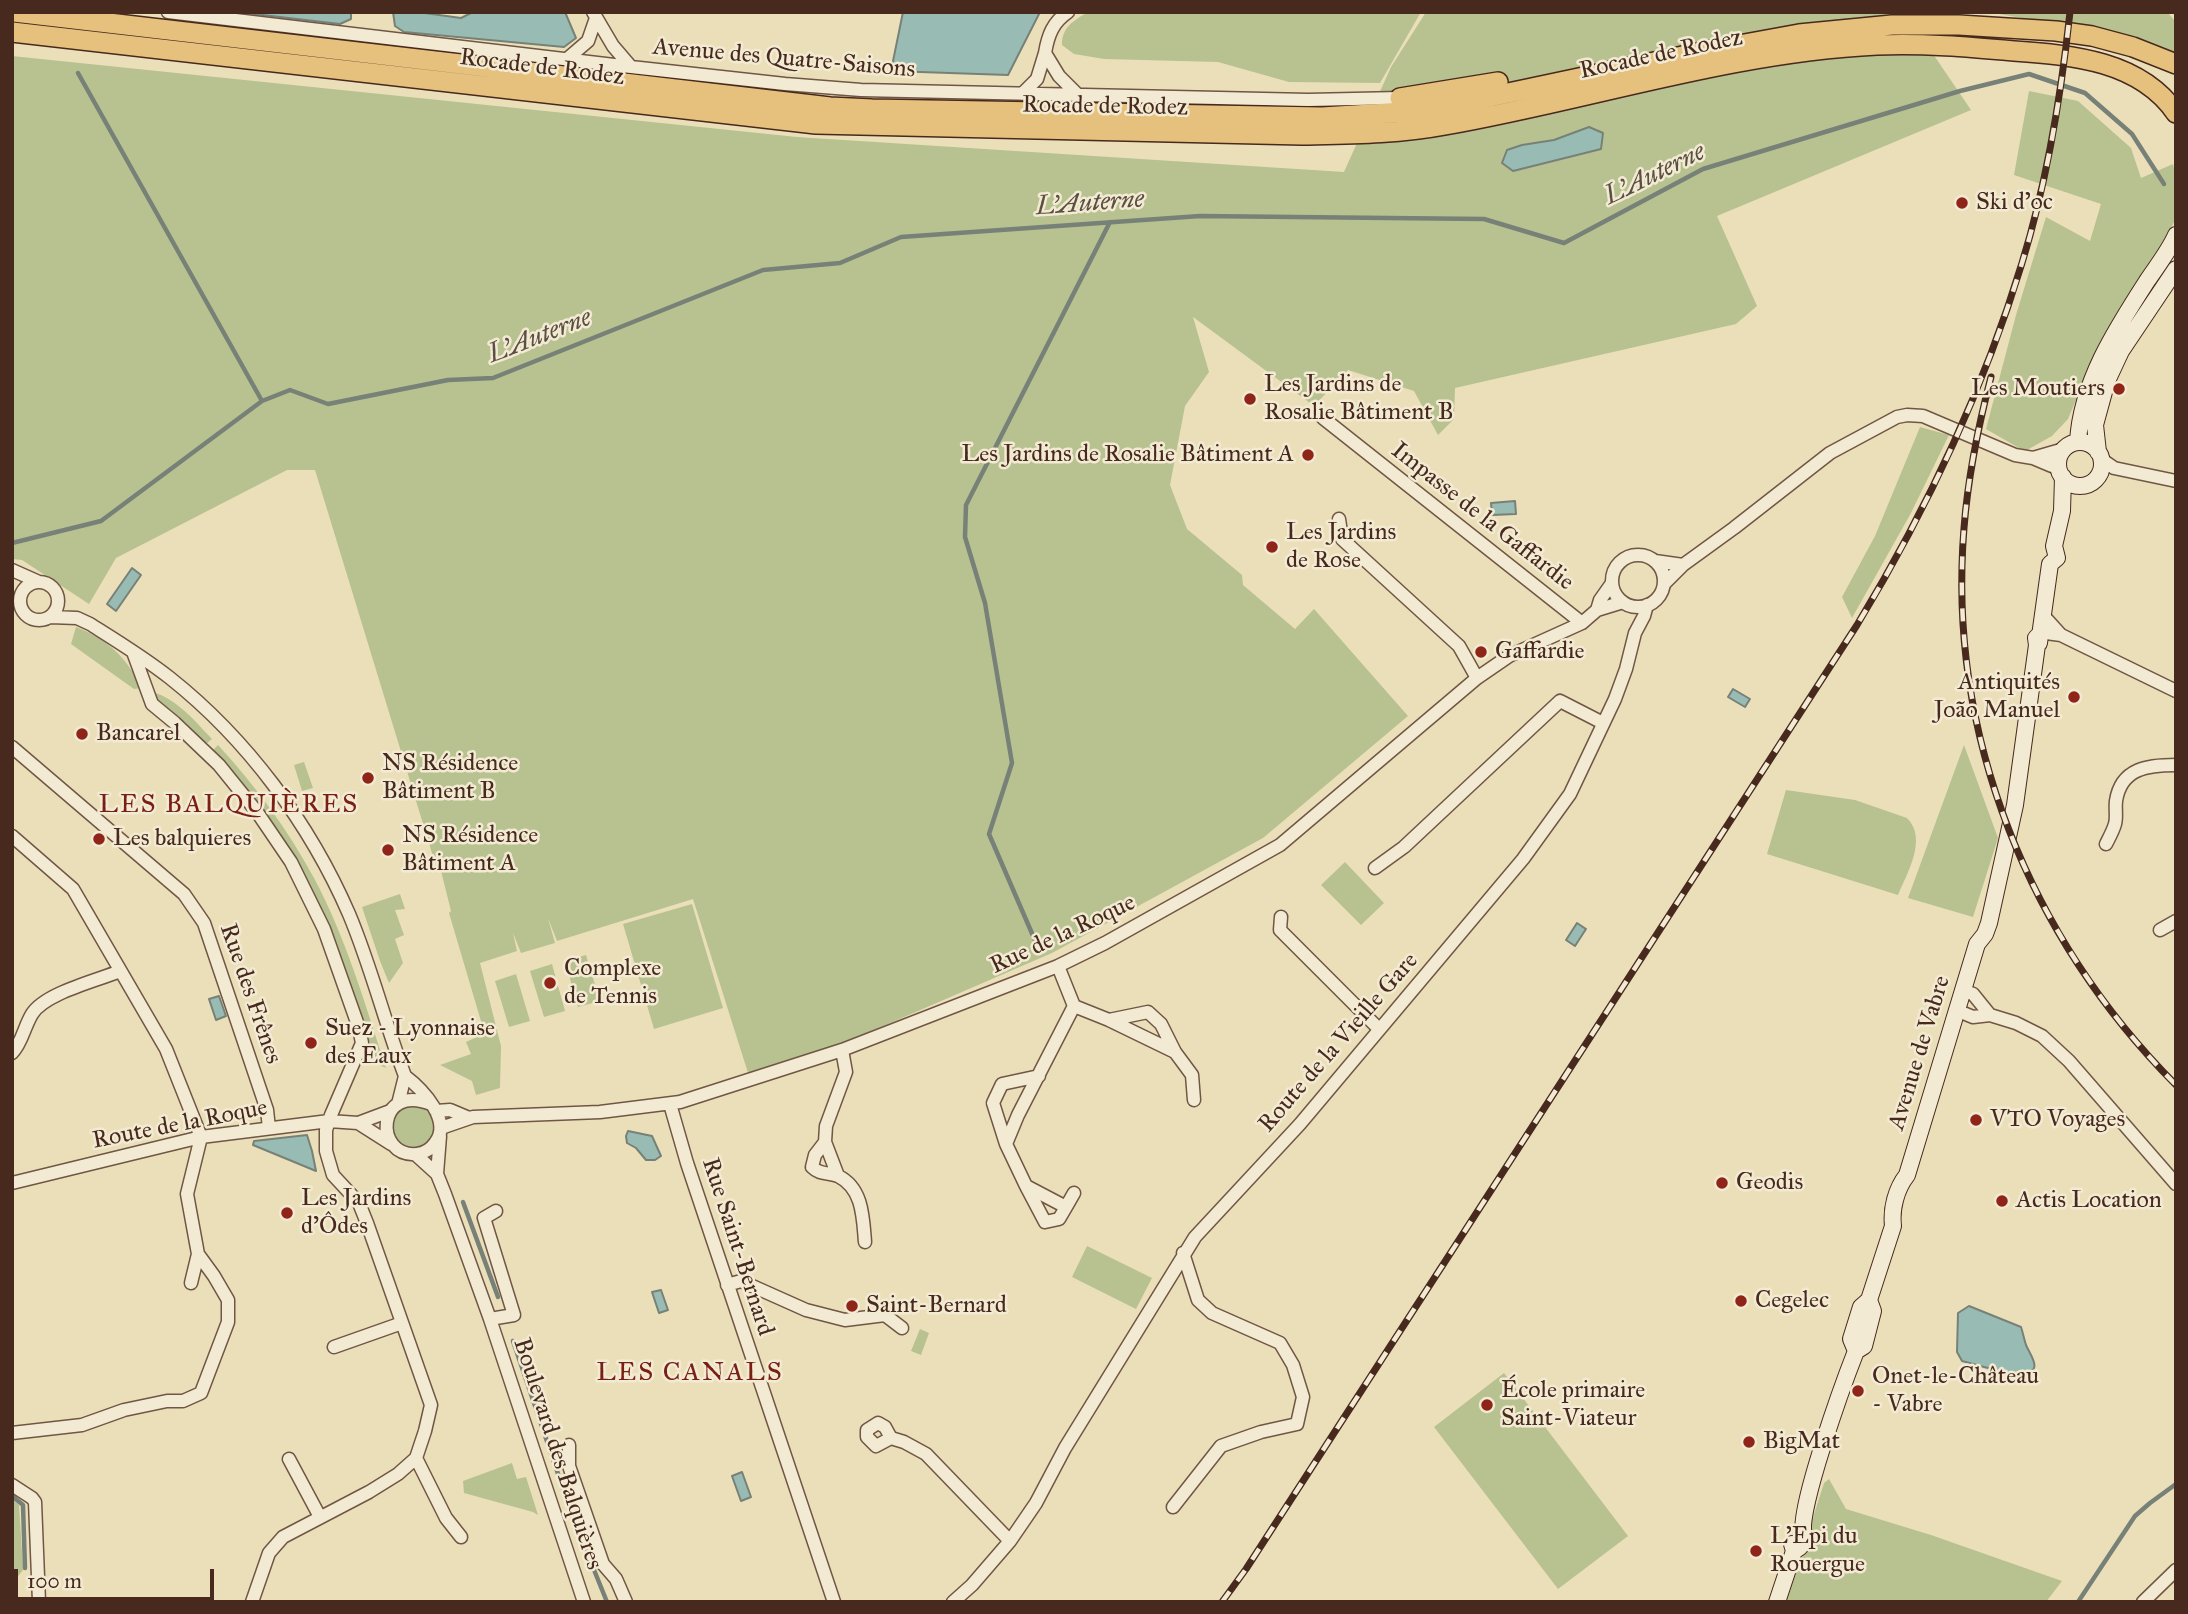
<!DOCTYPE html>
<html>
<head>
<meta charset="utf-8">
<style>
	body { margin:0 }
	#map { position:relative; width:2188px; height:1614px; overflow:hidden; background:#ebdfba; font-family:"IM FELL Great Primer",serif }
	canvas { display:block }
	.frame { position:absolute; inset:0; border:14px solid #47291d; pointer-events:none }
	.scale { position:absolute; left:14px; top:1569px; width:200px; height:32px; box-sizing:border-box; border:4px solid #47291d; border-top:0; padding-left:9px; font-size:21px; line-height:24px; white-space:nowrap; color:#47291d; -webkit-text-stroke:5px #f2ead2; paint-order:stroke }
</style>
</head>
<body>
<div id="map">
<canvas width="2188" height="1614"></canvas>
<div class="frame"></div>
<div class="scale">100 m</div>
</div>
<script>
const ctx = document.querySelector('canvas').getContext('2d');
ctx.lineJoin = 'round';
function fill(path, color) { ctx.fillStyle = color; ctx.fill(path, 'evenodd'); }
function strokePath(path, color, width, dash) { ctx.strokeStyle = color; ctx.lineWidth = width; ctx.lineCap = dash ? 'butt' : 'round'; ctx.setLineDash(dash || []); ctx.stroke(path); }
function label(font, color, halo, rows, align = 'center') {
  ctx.font = font + ' "IM FELL Great Primer",serif'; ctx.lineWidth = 5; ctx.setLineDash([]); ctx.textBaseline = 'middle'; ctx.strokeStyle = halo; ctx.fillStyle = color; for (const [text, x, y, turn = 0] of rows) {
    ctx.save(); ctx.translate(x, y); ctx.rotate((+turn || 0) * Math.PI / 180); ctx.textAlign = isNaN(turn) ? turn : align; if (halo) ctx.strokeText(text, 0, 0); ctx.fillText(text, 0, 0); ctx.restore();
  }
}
fill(new Path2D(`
	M1088 12H1421L1380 83 1289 82 1218 62 1104 59 1074 54 1062 45C1062 27 1073 21 1088 12Z
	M1426 12H1914L1906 14 1971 110 1717 216 1757 306 1736 324 1455 388 1454 419 1438 435 1414 391 1348 370 1314 406 1193 317 1209 372 1185 406 1170 485 1187 529 1242 575 1243 585 1295 629 1314 609 1408 716 1263 838 1052 953 858 1037 749 1076 693 899 557 941 548 918 555 943 521 953 513 933 517 951 480 963 501 1046 500 1088 476 1095 472 1081 440 1065 471 1054 466 1042 481 1035 483 1028 449 913 451 911 439 863H435L315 470H287L116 558 89 604 22 560 12 559V56L797 137 1344 172 1391 67Z
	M1988 12H2167L2176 22V56L2044 22Z
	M2029 91 2078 101 2131 148 2141 178 2173 164 2176 177V218L2169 232 2088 371 2068 419 2052 436 2027 450 2019 448 1986 429 2016 315 2046 217 2090 241 2101 204 2014 175Z
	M1920 427 1949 435 1911 513 1852 618 1842 597 1875 536Z
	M76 627C107 639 128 658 141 688L134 689 71 644Z
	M153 692C178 700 195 721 212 739L206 744 186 723 157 699Z
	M218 745C255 785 288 830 314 878 346 938 365 1004 386 1068L374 1063C374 1053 369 1045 368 1035 356 1003 346 970 333 939 305 868 264 806 212 751Z
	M1964 745 1998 838 1973 917 1908 898Z
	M304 762 313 788 302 791 294 765Z
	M1786 790 1855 800 1907 818C1928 839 1907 873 1898 895L1767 854Z
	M1345 862 1384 903 1361 925 1321 885Z
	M400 894 405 909 395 910 404 935 395 939 403 963 389 983 380 961 362 907Z
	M692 904 723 1008 654 1029 623 924Z
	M586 955 600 1001 578 1007 565 961Z
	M552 964 565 1011 544 1017 530 971Z
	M516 974 530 1021 509 1027 495 981Z
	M393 1126a21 21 0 1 1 42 0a21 21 0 1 1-42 0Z
	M1087 1246 1152 1278 1136 1309 1072 1277Z
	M920 1329 929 1333 921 1355 911 1351Z
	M1504 1373 1628 1536 1558 1589 1434 1427Z
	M512 1463 517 1479 526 1477 538 1515 533 1512 464 1493 463 1481Z
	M1829 1479 1846 1509 1931 1535 2062 1581 2046 1602H1786L1824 1483Z
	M12 1499 19 1505 23 1570 12 1584Z`), '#b7c290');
const water = new Path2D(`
	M237 12H351V19L340 24Z
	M393 12H417L461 18 473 12H565L576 38 564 47 404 32 395 26Z
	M903 12H1038L1039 14 1008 75 891 71Z
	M1589 127 1603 133 1601 149 1513 171 1502 163 1507 150 1522 145 1554 140Z
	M1515 501 1516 514 1492 515 1491 503Z
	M132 568 141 575 116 611 107 604Z
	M1733 689 1750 699 1745 707 1728 697Z
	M1577 923 1586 929 1575 946 1566 940Z
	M219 996 226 1016 216 1020 209 999Z
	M628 1131 652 1136 661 1156 655 1160H646L636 1148 627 1143 626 1136Z
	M307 1135 312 1151 316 1171 253 1145 254 1141Z
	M661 1290 668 1310 659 1313 652 1292Z
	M1969 1306 2021 1327C2023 1333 2024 1339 2026 1345 2032 1359 2044 1370 2021 1377L1962 1361 1957 1352 1958 1313Z
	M742 1472 751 1497 741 1501 732 1476Z`);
fill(water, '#98bcb3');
strokePath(water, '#788177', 2);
strokePath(new Path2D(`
	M78 73 262 401
	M12 543 101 521 262 401 290 390 328 404 448 380 493 378 763 270 840 263 901 237 1200 216 1484 219 1564 243 1703 169 1960 91 2029 74 2085 93 2132 134 2164 184
	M1037 945 989 834 1012 763 985 603 965 537 966 505 1110 222
	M463 1202 498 1297
	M513 1341 573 1518 607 1602
	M12 1496 23 1505 25 1568
	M2078 1602 2135 1516 2150 1503 2176 1484`), '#788177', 4.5);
const minor = new Path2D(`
	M168 12 631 67 785 84 861 90 1308 100 1400 98
	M593 12 613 46 631 67
	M1045 53C1048 35 1053 22 1068 12
	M567 59 588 41 596 18
	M1022 94 1037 79 1045 53 1059 76 1078 95
	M1323 418 1582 623
	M2033 458 2064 449
	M2101 459 2114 468 2176 481
	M1339 519 1342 539 1459 646 1477 678
	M1612 581a26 26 0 1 1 52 0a26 26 0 1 1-52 0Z
	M1655 561 1683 565 1664 584
	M1683 565 1734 528 1830 453 1897 417 1907 415 1923 416 2015 455 2033 458 2052 466H2058
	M12 570 39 582
	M20 601a19 19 0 1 1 38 0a19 19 0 1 1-38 0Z
	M1612 583 1600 600 1597 610 1623 602
	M50 617 77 618 90 624C117 641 145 658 170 678 247 739 310 824 349 914 371 966 385 1023 405 1076 422 1089 453 1121 435 1143 431 1149 424 1153 417 1154 373 1158 376 1082 431 1104
	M2039 632 2061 635 2042 614
	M2061 635 2176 691
	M133 652 152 704 175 723 219 765 257 812 291 862 324 929 359 1028 362 1043 331 1115 326 1130V1151L333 1175 359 1203 367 1223 431 1405 425 1431 416 1458 398 1474 369 1492 283 1537 269 1553 252 1602
	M12 747 184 894 204 923 267 1110 269 1128
	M12 836 73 889 166 1049 199 1132 201 1137 187 1194 198 1254 214 1276 228 1300V1322L201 1393 183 1401H167L124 1410 82 1425 12 1433
	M2106 844C2109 838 2113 831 2115 824 2117 817 2115 809 2116 801 2121 768 2148 765 2176 765
	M1375 868 1404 847 1560 701 1603 723
	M1281 917 1280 930 1379 1029
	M2160 930 2176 921
	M1962 990 1973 994 1990 1015
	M1074 1006 1109 1020 1175 1052 1192 1075 1194 1100
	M1956 1010 1973 1017 1990 1015 2016 1023 2042 1036 2069 1061 2176 1184
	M1109 1020 1148 1012 1161 1024 1175 1052
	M842 1050 846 1072 826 1126 825 1142 815 1155 812 1167C820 1175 828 1172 838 1176 863 1188 863 1218 865 1242
	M12 1053C22 1043 24 1027 32 1014 45 993 96 981 120 971
	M398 1104 405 1076
	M670 1104 687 1163 834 1602
	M436 1111 450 1110 469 1118
	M358 1123 390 1111
	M441 1128 473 1117 600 1112 680 1102 842 1050 1058 966 1105 943 1280 845 1477 678 1509 656 1582 623 1597 610
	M825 1142 838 1176
	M1006 1144 993 1103 1002 1084 1039 1076
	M415 1154 437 1174 445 1194 490 1319 584 1602
	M437 1174 440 1136
	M12 1183 201 1137 329 1121 358 1123 391 1144
	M1026 1186 1045 1222 1059 1219 1066 1207 1026 1186 1006 1144 1018 1115 1074 1006 1058 966
	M1066 1207 1074 1193
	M191 1283 198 1254
	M727 1285 741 1281 806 1310 845 1320 885 1315 902 1328
	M490 1319 514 1315 484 1218 496 1211
	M334 1347 402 1323
	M891 1438 876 1446 867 1437V1430L878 1423 885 1427 891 1438 904 1442 926 1454 1010 1541
	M569 1445V1466L603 1564 616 1579 626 1602
	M416 1458 446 1518 461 1537
	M289 1459 320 1517
	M12 1485 32 1498 35 1502 39 1602
	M1173 1507 1221 1446 1261 1432 1297 1424 1303 1397 1293 1365 1280 1343 1212 1313 1198 1300 1183 1253
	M953 1602 972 1585 1010 1541 1036 1503 1065 1448 1195 1237 1300 1124 1523 859 1570 794 1615 699 1626 669 1635 633 1644 616 1647 605
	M2143 1602 2176 1570`);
const secondary = new Path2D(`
	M2078 442C2081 383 2116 329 2147 281 2157 266 2169 251 2176 235
	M2058 464a22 22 0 1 1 44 0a22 22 0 1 1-44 0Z
	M2098 452 2095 425 2107 381 2121 351 2176 269
	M2039 643 2050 564 2057 558 2054 546 2062 511 2063 477
	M1856 1351 1851 1339 1861 1307 1869 1300 1893 1226C1891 1209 1896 1189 1907 1175L1977 944 1985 934 1989 923 2015 805 2037 645 2036 638 2039 635
	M1794 1551 1800 1547 1804 1534C1796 1513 1845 1379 1856 1351L1864 1346 1873 1311 1869 1300
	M1777 1602 1794 1551 1792 1544`);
const trunk = new Path2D(`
	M14 12 830 107 872 109 1322 117 1404 112 1447 106 1706 51 1799 34 1892 25H1959L2056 31 2092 36 2133 47 2176 64
	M12 32 816 124 1302 135C1350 134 1398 134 1445 125 1588 100 1730 52 1877 45 1922 43 1969 47 2014 51 2073 55 2140 61 2176 113
	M1400 98 1498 82`);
strokePath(minor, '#705644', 15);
strokePath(secondary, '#47291d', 18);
strokePath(trunk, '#47291d', 22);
strokePath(minor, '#f2ead2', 12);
strokePath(secondary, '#f2ead2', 16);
strokePath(trunk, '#e6c07d', 19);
const rail = new Path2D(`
	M1991 377C1978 427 1968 477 1964 528 1947 737 2030 938 2176 1085
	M1222 1602 1246 1569 1857 625C1926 511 1983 391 2022 263 2047 182 2061 96 2070 12`);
strokePath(rail, '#47291d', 7);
strokePath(rail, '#f2ead2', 4.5, [13]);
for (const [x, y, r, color] of [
	[1962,203,7,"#8f2418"],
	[2119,389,7,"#8f2418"],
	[1250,399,7,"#8f2418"],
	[1308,455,7,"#8f2418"],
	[1272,547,7,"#8f2418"],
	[1481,652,7,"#8f2418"],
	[2074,697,7,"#8f2418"],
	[82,734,7,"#8f2418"],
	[368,778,7,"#8f2418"],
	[99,839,7,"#8f2418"],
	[388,850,7,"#8f2418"],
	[550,983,7,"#8f2418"],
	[311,1043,7,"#8f2418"],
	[1976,1120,7,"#8f2418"],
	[1722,1183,7,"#8f2418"],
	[2002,1201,7,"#8f2418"],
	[287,1213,7,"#8f2418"],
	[1741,1301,7,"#8f2418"],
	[852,1306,7,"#8f2418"],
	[1858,1391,7,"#8f2418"],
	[1487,1405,7,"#8f2418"],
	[1749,1442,7,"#8f2418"],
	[1756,1551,7,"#8f2418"]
]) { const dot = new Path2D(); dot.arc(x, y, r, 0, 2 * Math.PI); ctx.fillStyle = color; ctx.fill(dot); strokePath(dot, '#f2ead2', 2.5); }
label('24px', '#47291d', '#f2ead2', [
	["Rocade de Rodez",1661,55,-12],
	["Avenue des Quatre-Saisons",784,59,5],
	["Rocade de Rodez",542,68,7],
	["Rocade de Rodez",1105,107,1],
	["Impasse de la Gaffardie",1482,517,38],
	["Rue de la Roque",1063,935,-25],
	["Rue des Frênes",250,994,71],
	["Route de la Vieille Gare",1339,1043,-49],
	["Avenue de Vabre",1920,1053,-73],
	["Route de la Roque",180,1125,-11],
	["Rue Saint-Bernard",737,1247,72],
	["Boulevard des Balquières",557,1454,72]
]);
label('24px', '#47291d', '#f2ead2', [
	["Ski d'oc",1976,203],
	["Les Jardins de",1264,385],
	["Rosalie Bâtiment B",1264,413],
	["Les Moutiers",2105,389,"right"],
	["Les Jardins de Rosalie Bâtiment A",1294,455,"right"],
	["Les Jardins",1286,533],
	["de Rose",1286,561],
	["Gaffardie",1495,652],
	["Antiquités",2060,683,"right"],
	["João Manuel",2060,711,"right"],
	["Bancarel",96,734],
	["NS Résidence",382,764],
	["Bâtiment B",382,792],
	["NS Résidence",402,836],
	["Bâtiment A",402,864],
	["Les balquieres",113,839],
	["Complexe",564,969],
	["de Tennis",564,997],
	["Suez - Lyonnaise",325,1029],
	["des Eaux",325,1057],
	["VTO Voyages",1990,1120],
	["Geodis",1736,1183],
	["Les Jardins",301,1199],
	["d'Ôdes",301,1227],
	["Actis Location",2016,1201],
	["Cegelec",1755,1301],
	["Saint-Bernard",866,1306],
	["Onet-le-Château",1872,1377],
	["- Vabre",1872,1405],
	["École primaire",1501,1391],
	["Saint-Viateur",1501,1419],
	["BigMat",1763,1442],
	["L'Epi du",1770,1537],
	["Rouergue",1770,1565]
], 'left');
label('italic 26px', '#5b4e42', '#f2ead2', [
	["L'Auterne",1655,175,-26],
	["L'Auterne",1090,204,-4],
	["L'Auterne",540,337,-21]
]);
ctx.letterSpacing = '2px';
label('26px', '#7a1f14', '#f2ead2', [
	["LES BALQUIÈRES",229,806],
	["LES CANALS",690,1374]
]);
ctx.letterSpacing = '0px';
</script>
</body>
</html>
